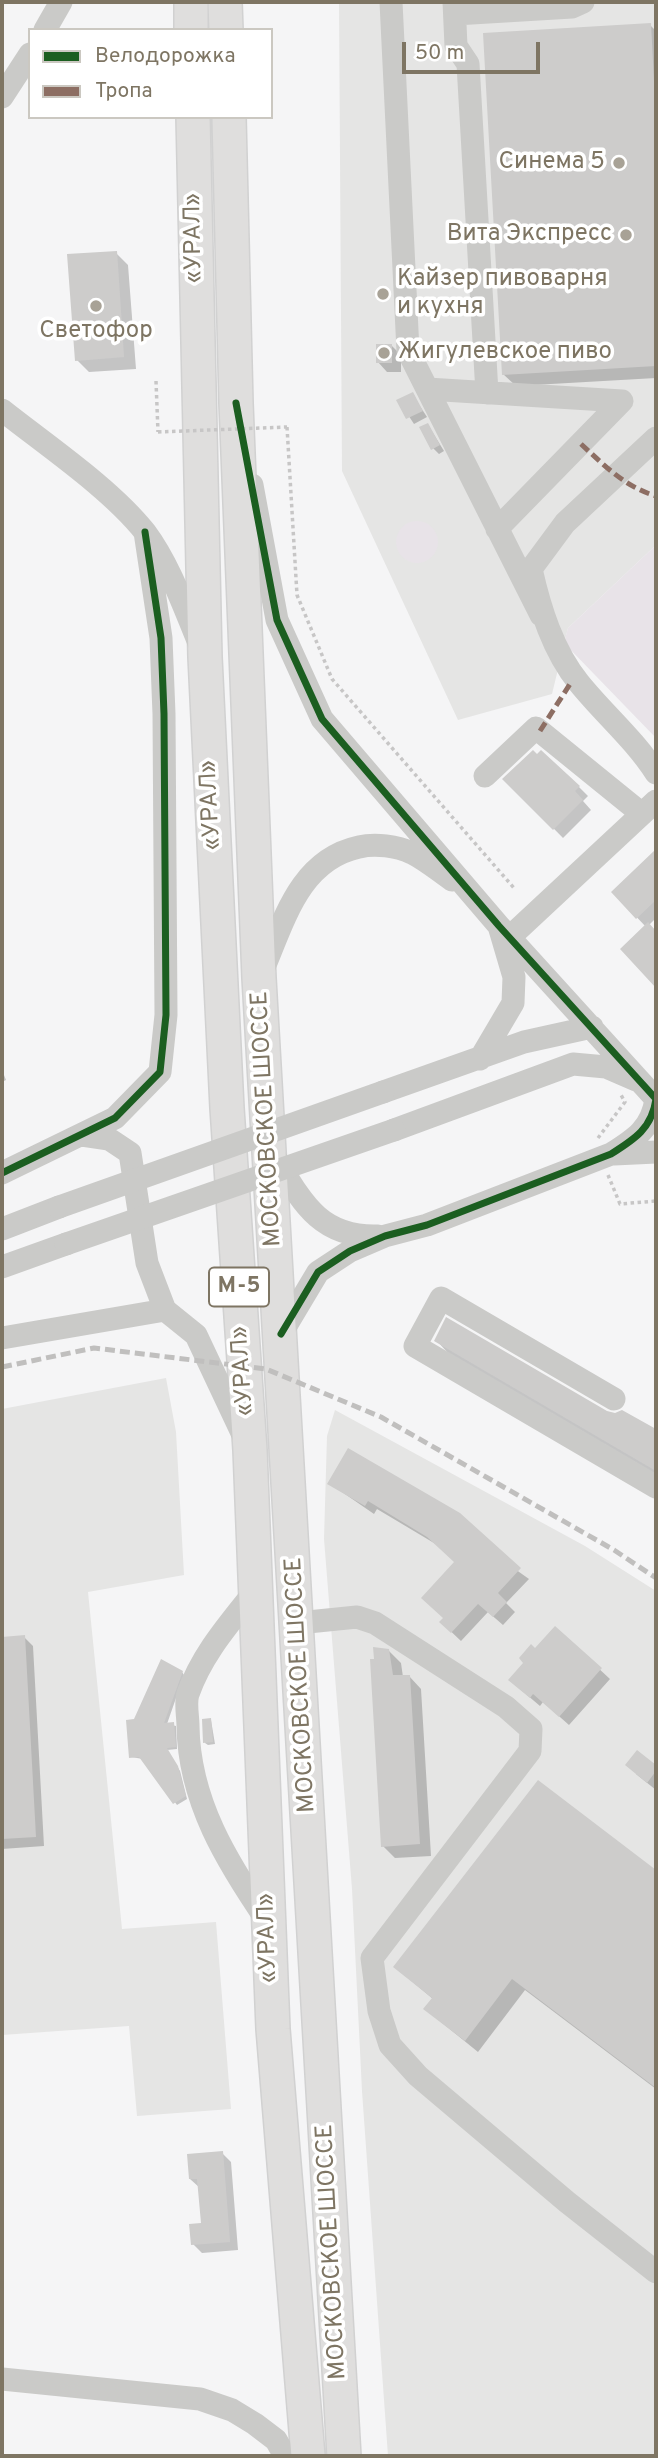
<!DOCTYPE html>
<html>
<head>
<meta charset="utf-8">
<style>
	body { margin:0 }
	#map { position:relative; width:658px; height:2458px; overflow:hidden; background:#f5f5f6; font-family:Overpass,sans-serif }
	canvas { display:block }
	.frame { position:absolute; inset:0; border:4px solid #7e7563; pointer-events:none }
	.legend { position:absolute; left:28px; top:28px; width:245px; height:91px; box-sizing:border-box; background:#fff; border:2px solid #cbc8c1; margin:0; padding:9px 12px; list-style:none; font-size:21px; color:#7e7563 }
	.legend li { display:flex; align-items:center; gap:14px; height:35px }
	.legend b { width:35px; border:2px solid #cbc8c1 }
	.scale { position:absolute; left:402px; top:42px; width:138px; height:32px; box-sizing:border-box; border:4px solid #7e7563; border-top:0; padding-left:9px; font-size:21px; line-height:24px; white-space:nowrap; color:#7e7563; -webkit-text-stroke:5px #fff; paint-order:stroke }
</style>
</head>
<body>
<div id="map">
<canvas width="658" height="2458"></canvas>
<div class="frame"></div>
<ul class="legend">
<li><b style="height:9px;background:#1b5e20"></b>Велодорожка</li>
<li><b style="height:9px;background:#8d6e63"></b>Тропа</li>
</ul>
<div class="scale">50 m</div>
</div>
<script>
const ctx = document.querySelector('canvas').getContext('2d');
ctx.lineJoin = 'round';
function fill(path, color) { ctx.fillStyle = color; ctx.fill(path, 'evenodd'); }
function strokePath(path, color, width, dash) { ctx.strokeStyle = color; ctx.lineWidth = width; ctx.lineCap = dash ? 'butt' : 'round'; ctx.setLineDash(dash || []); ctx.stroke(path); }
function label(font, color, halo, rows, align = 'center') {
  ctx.font = font + ' Overpass,sans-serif'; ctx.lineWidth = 7; ctx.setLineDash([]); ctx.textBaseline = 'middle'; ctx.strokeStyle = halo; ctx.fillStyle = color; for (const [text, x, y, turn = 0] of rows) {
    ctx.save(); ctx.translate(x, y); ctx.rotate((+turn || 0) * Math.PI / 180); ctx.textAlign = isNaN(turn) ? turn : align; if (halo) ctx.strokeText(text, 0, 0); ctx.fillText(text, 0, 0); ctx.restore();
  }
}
fill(new Path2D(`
	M339 2H656V545L568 628 552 694 458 720 342 471Z
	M166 1378 176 1432 184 1575 88 1592 122 1929 216 1922 231 2109 137 2116 129 2026 2 2035V1409Z
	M335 1410 585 1546 656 1591V2456H388L362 2091 352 1889 324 1539 327 1436Z`), '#e5e5e4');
fill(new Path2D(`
	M396 542a21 21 0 1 1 42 0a21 21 0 1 1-42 0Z
	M656 545V738L564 643 568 628Z`), '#e8e3e8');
fill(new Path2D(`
	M650 25 656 31V378L516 386 503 374Z
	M116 253 128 265 136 369 89 372 77 360Z
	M391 345 401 355V372H387L378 362Z
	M412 394 427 417 414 424 399 401Z
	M428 425 444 451 439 454 433 448Z
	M505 779 579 787 588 796 583 801 591 810 563 838Z
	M656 852V918L649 925 656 933V985L622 949 646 927 613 892Z
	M2 1070 6 1080 2 1082Z
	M436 1340 606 1413 615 1415 622 1412 656 1431V1475L448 1353Z
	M349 1451 529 1579 506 1603 515 1612 503 1625 488 1612 461 1641 441 1622 445 1618 456 1562 439 1546 377 1509 374 1514 329 1483Z
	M555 1628 610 1679 569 1725 543 1702 540 1706 520 1689 535 1650Z
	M24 1637 33 1646 44 1846 2 1849V1639Z
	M388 1650 401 1663 403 1677 409 1676 421 1689 431 1856 395 1858 383 1846Z
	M182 1672 184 1675 167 1724 176 1726 177 1749 167 1750 180 1771 187 1799 177 1805 143 1759 131 1757 135 1721Z
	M211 1720 215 1744 208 1745 205 1743Z
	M637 1752 656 1767V1790L636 1774Z
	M653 1870 656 1873V2089L525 1990 478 2052 425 2009 433 1999 395 1967Z
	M222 2153 231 2162 238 2250 202 2253 193 2244 203 2225 200 2188 190 2179Z`), '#0003');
fill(new Path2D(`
	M651 23 656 119V366L502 375 483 33Z
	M117 251 124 357 75 361 67 254Z
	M376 344H392V363H376Z
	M413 392 423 411 406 419 396 400Z
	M428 423 440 445 431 450 419 427Z
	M533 750 537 754 541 750 580 786 575 791 583 800 553 830 502 779Z
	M656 849V900L636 919 611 892Z
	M648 922 656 931V988L620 949Z
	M446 1317 607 1411 615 1413 622 1410 656 1429V1471L434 1341Z
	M348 1448 460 1513 521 1568 498 1593 507 1602 493 1617 478 1604 451 1633 439 1622 443 1618 421 1598 454 1562 427 1537 368 1501 365 1506 327 1484Z
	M555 1626 602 1668 559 1717 533 1694 530 1698 508 1680 523 1663 519 1658 531 1644 535 1648Z
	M25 1635 36 1837 2 1839V1637Z
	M373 1647 389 1649 393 1675H410L420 1844 381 1847 370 1659H374Z
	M161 1659 183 1671 164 1723 174 1722 176 1747 167 1748 178 1766 186 1796 173 1804 139 1757 129 1758 126 1720 134 1719Z
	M211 1718 213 1742 203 1743 202 1719Z
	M637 1750 656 1765V1771L647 1783 625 1765Z
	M538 1780 656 1870V2088L512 1979 465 2041 423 2009 432 1998 393 1967Z
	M223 2151 230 2242 191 2245 189 2224 201 2223 197 2179H189L187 2154Z`), '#cdcccb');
const highway = new Path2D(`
	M191 2V30
	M225 2 226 30
	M193 117 205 657 227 1108 250 1450 273 2029 308 2456
	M229 117 236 403 259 978 344 2456`);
strokePath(highway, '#d1d1d1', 36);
strokePath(new Path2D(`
	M156 381 158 432
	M287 427 297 595 332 679 514 888
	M598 1138 625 1102 621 1095
	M608 1175 620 1204 656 1201`), '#c7c6c6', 3.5, [3.5, 3.5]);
strokePath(new Path2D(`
	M391 2 408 351 541 615
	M454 2 456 46 468 64 487 393
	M455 14 572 7 583 2
	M45 30 61 2
	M2 97 30 54
	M427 389 622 401 497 529
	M2 410C46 445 110 488 145 532 169 564 184 607 199 643
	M656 438 565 523 531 569C540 609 553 651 579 683 604 714 634 739 656 773
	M252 485 277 620 322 719 499 926 656 1099
	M485 776 536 728 642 814
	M511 936 656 801
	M262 972C284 921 299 860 359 847 375 843 397 846 412 853 426 860 439 871 452 880
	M480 1059 513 1003 514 977 499 926
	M383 1092 524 1042 592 1027
	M394 1130 573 1064 606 1067 636 1080
	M82 1135 109 1139 130 1153 147 1263 165 1310
	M273 1154C301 1200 318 1238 378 1236
	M614 1154 656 1152
	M2 1173 115 1118 160 1072 166 1015 164 714 161 638 145 532
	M2 1229 59 1207
	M2 1267 66 1244
	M281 1334 318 1272 350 1251 385 1236 427 1225 611 1154C635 1139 652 1128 656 1099
	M2 1338 165 1310 196 1335 244 1437
	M614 1399 441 1298 415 1346 656 1487
	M255 1591C229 1624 202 1654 188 1694 185 1703 188 1716 188 1726 189 1801 227 1862 268 1922
	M298 1623 357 1617 375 1623 506 1707 531 1729 530 1751 372 1958 379 2011 390 2045 418 2076 567 2202 656 2272
	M2 2379 200 2399 232 2410 255 2424 276 2440 285 2456`), '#cacac8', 23);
strokePath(highway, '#dfdedd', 33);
strokePath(new Path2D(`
	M2 1367 94 1348 266 1369 381 1417 614 1550 656 1578`), '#c0bfbe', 5, [10, 5]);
strokePath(new Path2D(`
	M158 432 287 427`), '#c7c6c6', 3.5, [3.5, 3.5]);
strokePath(new Path2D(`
	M59 1207 383 1092
	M66 1244 394 1130`), '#cacac8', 23);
strokePath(new Path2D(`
	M581 444C604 465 625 487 656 496
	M540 731 570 684`), '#8d6e63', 5, [10, 5]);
strokePath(new Path2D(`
	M236 403 277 620 322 719 499 926 656 1099
	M2 1173 115 1118 160 1072 166 1015 164 714 161 638 145 532
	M281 1334 318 1272 350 1251 385 1236 427 1225 611 1154C635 1139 652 1128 656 1099`), '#1b5e20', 7);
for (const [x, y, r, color] of [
	[619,163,7,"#a8a296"],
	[626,235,7,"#a8a296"],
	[383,294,7,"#a8a296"],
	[96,306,7,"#a8a296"],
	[384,353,7,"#a8a296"]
]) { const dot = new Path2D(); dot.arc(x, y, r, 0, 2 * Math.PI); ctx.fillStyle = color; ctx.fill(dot); strokePath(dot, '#fff', 2.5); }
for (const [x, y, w] of [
	[239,1287,60]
]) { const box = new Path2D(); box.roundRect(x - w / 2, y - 19.5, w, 39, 5); ctx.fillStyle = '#fff'; ctx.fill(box); strokePath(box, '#7e7563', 2); }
label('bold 23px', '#7e7563', null, [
	["М-5",239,1287]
]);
label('24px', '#7e7563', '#fff', [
	["Синема 5",605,163],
	["Вита Экспресс",612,235],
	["Кайзер пивоварня",397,280,"left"],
	["и кухня",397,308,"left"],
	["Светофор",96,332,"center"],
	["Жигулевское пиво",398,353,"left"]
], 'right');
label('24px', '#7e7563', '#fff', [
	["«УРАЛ»",195,238,-91],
	["«УРАЛ»",212,805,-93],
	["МОСКОВСКОЕ ШОССЕ",268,1119,-93],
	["«УРАЛ»",244,1371,-94],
	["МОСКОВСКОЕ ШОССЕ",302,1685,-93],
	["«УРАЛ»",269,1938,-92],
	["МОСКОВСКОЕ ШОССЕ",333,2252,-93]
]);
</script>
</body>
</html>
